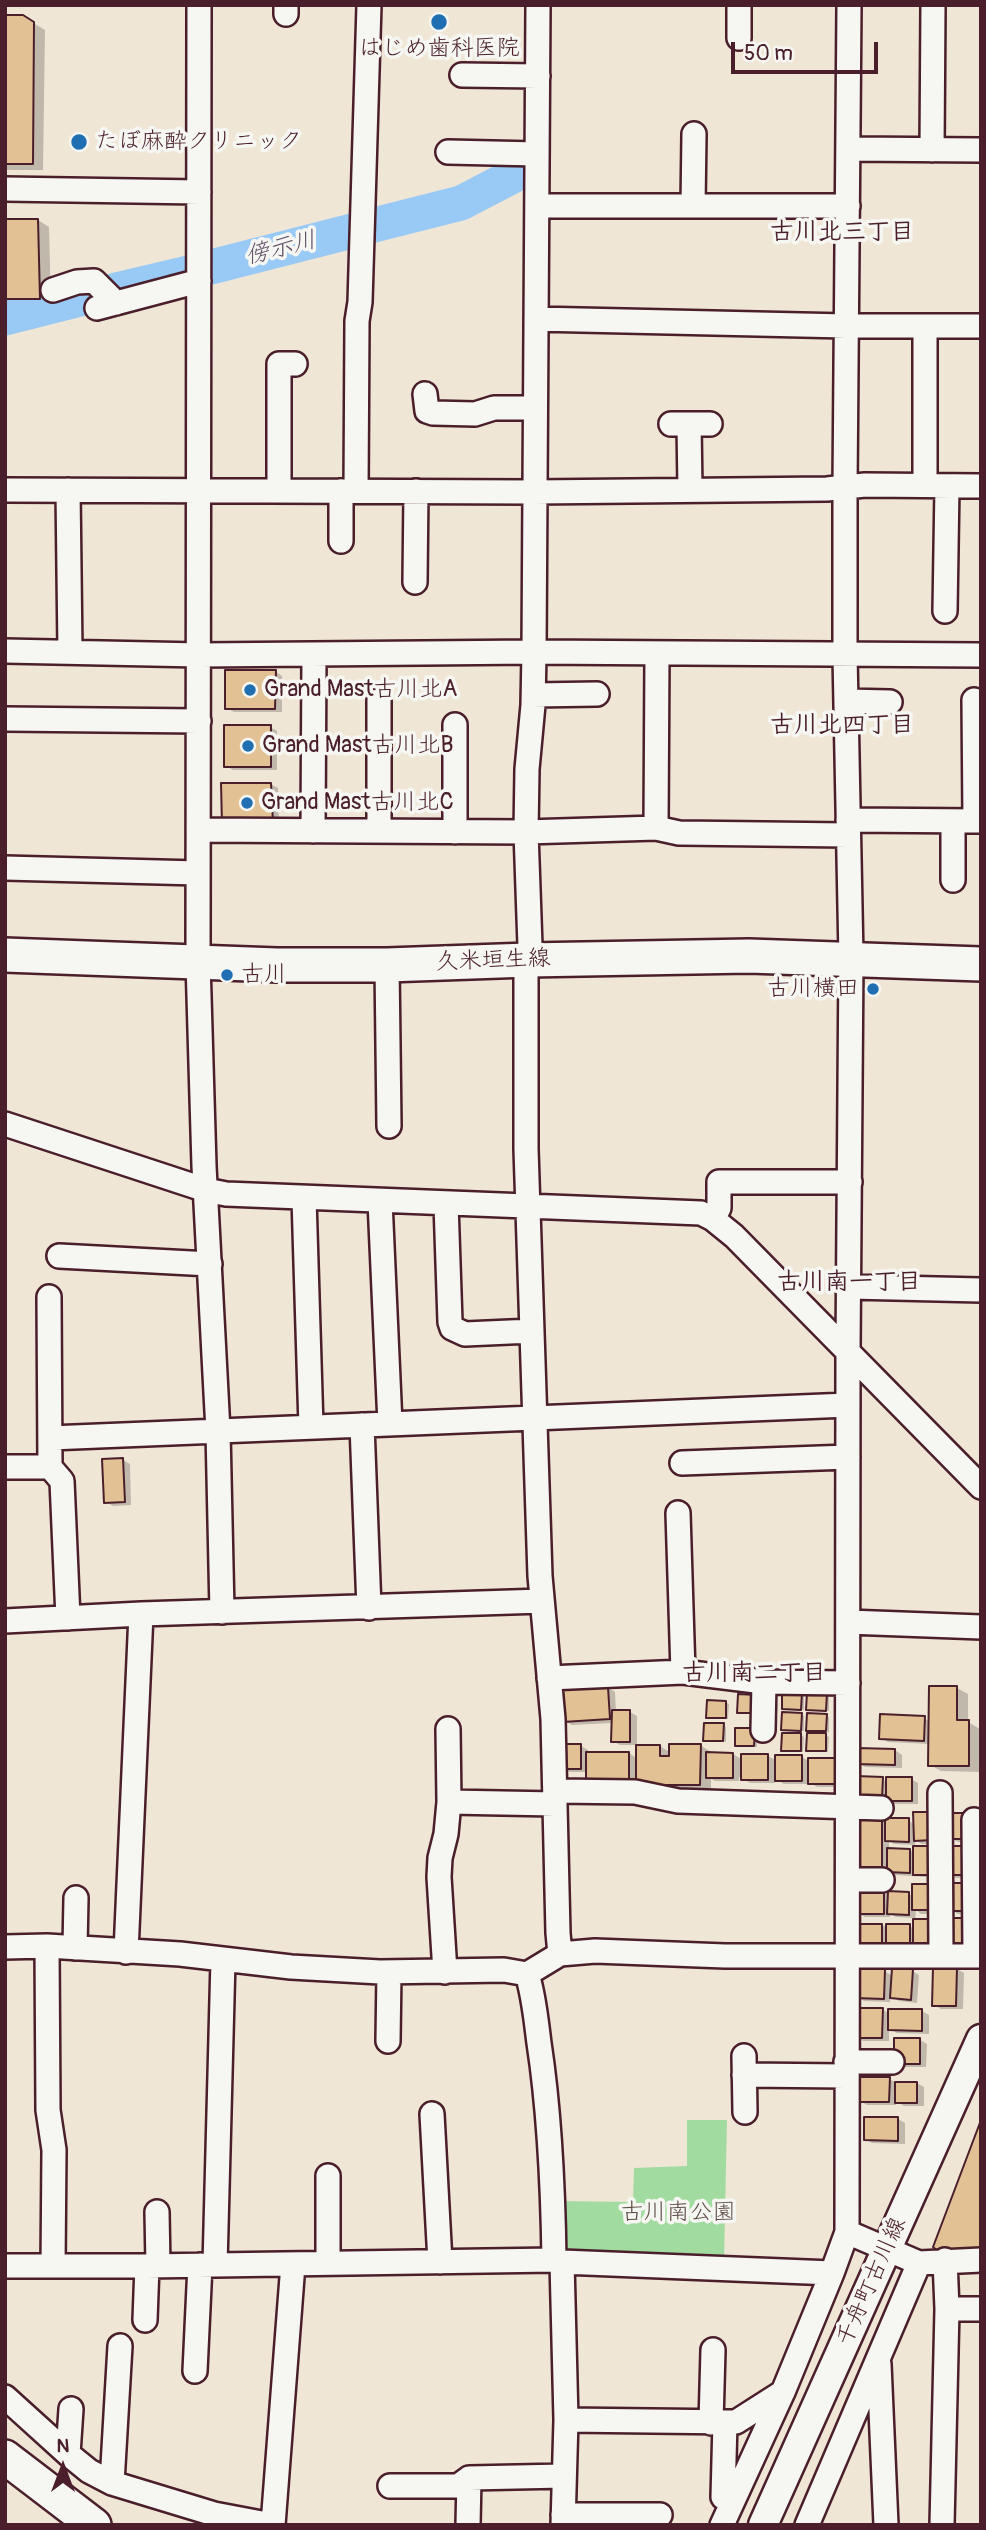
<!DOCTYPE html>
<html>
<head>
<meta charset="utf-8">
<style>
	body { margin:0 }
	#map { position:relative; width:986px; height:2530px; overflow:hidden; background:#f0e6d6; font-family:Pangolin,sans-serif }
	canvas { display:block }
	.frame { position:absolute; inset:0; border:7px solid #4a1f2b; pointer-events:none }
	.north { position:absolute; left:28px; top:2432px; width:70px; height:70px; -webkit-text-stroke:5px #f6f6f2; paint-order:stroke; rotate:0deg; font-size:19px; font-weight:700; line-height:28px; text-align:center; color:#4a1f2b }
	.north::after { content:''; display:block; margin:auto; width:24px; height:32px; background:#4a1f2b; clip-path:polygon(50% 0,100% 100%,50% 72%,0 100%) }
	.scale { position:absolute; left:731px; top:42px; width:147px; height:32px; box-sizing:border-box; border:4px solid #4a1f2b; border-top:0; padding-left:9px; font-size:21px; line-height:24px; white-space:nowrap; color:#4a1f2b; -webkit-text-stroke:5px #f6f6f2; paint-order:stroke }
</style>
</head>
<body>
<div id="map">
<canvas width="986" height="2530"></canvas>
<div class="frame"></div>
<div class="north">N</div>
<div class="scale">50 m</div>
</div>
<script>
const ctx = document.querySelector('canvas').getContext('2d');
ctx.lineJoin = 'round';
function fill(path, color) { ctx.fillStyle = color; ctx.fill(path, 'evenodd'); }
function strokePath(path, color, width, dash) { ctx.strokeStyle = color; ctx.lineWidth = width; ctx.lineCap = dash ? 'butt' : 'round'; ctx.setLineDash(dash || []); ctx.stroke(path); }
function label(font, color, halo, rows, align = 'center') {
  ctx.font = font + ' Pangolin,"Klee One",sans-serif'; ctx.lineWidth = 7; ctx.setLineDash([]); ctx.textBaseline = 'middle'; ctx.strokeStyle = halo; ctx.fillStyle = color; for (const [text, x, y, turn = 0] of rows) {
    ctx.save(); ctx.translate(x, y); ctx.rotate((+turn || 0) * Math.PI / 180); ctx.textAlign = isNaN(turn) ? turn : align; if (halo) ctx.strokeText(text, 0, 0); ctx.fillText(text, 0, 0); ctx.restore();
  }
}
fill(new Path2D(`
	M687 2120H727L724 2262 561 2254 559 2201 633 2202 634 2168 687 2166Z`), '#a1dba0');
fill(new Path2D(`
	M5 17H23L45 30 43 170H5Z
	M38 220 49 227 51 304H5V221Z
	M275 671 282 676V712H234L227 708Z
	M270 727 277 731V770H233L226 766Z
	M270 784 278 788 279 826 231 828Z
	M123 1460 130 1464 131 1505 113 1506 106 1502Z
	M608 1688 615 1692 616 1712H630L637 1716V1745H620L613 1741V1723L572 1725 565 1721Z
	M957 1688 968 1694V1722L980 1729V1772L941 1771 930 1765V1744L888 1742 881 1738 924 1718 930 1722Z
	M801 1693 804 1695V1710L784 1708Z
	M826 1694 829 1696V1711L808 1709Z
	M726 1702 729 1704 728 1719 708 1717Z
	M801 1715 804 1716V1731L783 1729Z
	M826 1715 829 1717V1732H820L829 1737 828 1752 811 1751 808 1750 817 1735 808 1730Z
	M723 1725 726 1727V1742L705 1740Z
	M757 1732V1747L736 1745Z
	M801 1735 804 1737 803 1752 783 1750Z
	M700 1745 711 1752V1754H733L743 1760 768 1756 777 1761 802 1757 810 1762 835 1760 842 1764V1787H817L809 1782V1784H784L775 1779V1783H750L739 1777V1781H715L711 1779V1790H649L588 1772H570L563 1768 581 1746 588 1750V1753H629L638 1759 660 1746 671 1753Z
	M895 1750 902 1755V1768L865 1767 858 1763Z
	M882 1779 887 1782 911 1779 918 1783V1804H894L889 1801 864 1800Z
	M950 1815 974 1842H958L951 1838Z
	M882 1820 887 1823 908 1820 939 1843 922 1844 915 1840V1845L894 1844 889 1841V1850H910L939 1878 896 1875 875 1863 864 1872Z
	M949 1848 974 1878H956L949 1874Z
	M975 1889V1914H958L951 1910Z
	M883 1892 889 1896 909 1894 938 1914H921L916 1910 915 1921 941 1949 865 1950 882 1925 888 1929 909 1926 915 1929V1918L896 1917 890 1914V1917H865L858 1913Z
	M957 1969 964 1973 963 2009H941L934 2005Z
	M884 1971 893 1976 912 1971 919 1975 917 2003 899 2001 890 1996V2002L864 2001 857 1997Z
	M883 2010 890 2014 922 2011 929 2015V2034L897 2033 889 2029V2041H863L856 2037Z
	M920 2040 927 2044 926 2067H903L896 2063Z
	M889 2079 897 2083H917L924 2087V2106H904L896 2101V2105H867L860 2101Z
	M898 2119 905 2123V2144L872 2143 865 2139Z`), '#0003');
strokePath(new Path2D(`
	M370 226 461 203 511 177
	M207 268 356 230
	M116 290 188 273
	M5 318 96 295`), '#99caf5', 35);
const building = new Path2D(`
	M5 15H23L34 22 33 164H5Z
	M5 219H38L40 299H5Z
	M225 670H276L275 709H225Z
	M224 725H271V767H224Z
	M221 783H271L273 823 222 825Z
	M123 1458 125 1502 104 1503 102 1459Z
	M929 1686H957V1720H969V1766H928Z
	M608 1687 610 1719 563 1722 562 1689Z
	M782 1691 802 1692 801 1710 782 1709Z
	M807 1692 827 1693 826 1711 806 1710Z
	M738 1694 757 1695V1713H737Z
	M707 1700 726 1701V1718H706Z
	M612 1710H630V1742H611Z
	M782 1712 802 1713 801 1731 781 1730Z
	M807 1713 827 1714 826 1731H806Z
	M880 1714 925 1716 924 1741 879 1739Z
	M704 1723H724L723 1741H703Z
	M735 1728H755L754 1746H735Z
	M782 1733H801V1751H781Z
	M807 1733H826V1751H806Z
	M562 1744H581V1769H562Z
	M669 1744H701L700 1785H636V1745H660V1756H669Z
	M857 1748 895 1749V1765L856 1764Z
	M586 1752H629V1781H586Z
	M706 1752 733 1753V1778H706Z
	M741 1754H768V1780H741Z
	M775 1755H802V1781H775Z
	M808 1758H835V1784H808Z
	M856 1776 883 1777 882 1798 855 1797Z
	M886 1777H912V1801H886Z
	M913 1812H932L933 1840 914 1841Z
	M949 1813H967L968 1839H949Z
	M861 1818H882V1869H855V1827Z
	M885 1818H909V1842L885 1841Z
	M913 1846H932V1875H913Z
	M947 1846H967V1875H947Z
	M887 1848 910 1849V1873L887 1872Z
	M949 1883H969V1911H949Z
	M912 1884H931V1910H912Z
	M856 1891H884V1914H856Z
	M888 1891 909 1892V1915L887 1914Z
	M949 1918H968L969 1947 949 1948Z
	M913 1919H934V1946L913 1947Z
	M856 1924H882V1947H856Z
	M886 1924H910V1947H886Z
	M933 1967H957L956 2006H932Z
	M857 1968 885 1969 884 1999 855 1998Z
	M892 1968 913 1969 911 2000 890 1998Z
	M855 2008H883L882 2038H854Z
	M888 2009H922V2031L888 2030Z
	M894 2038H920V2064H894Z
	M858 2077H890L889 2102H858Z
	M895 2082H917V2103H895Z
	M864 2117H898V2141L864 2140Z
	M981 2120V2251L940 2253 933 2247Z`);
fill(building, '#e2c295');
strokePath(building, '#4a1f2b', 2);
const minor = new Path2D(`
	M199 5 198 962 204 1166 218 1431 222 1612
	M286 5V14
	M538 5 534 652 533 705 527 769 526 832 530 946 526 972V1149L540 1576 553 1719 558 1933 560 1954
	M739 5V38
	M462 75 538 76
	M848 149 981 150
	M932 150 933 5
	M448 152 537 154
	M5 189 199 192
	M537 206H848
	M693 206 694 134
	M53 290 77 282 94 281 116 303
	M97 308 199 281
	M536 319 846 326H981
	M925 326V485
	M425 394 427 411 433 413 475 414 494 408H535
	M671 424H710
	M689 424 690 490
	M5 490 534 492 827 489 865 485 981 486
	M68 490 70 652
	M279 491V364H295
	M341 491V541
	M356 491 357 321 360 302 369 5
	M415 582 416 491
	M945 611 947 486
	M5 651 200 655 534 652 981 655
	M534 695 597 694
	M974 700 975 821
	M379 701V831
	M846 701 890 702
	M5 719 199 721
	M848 820 981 821
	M656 828 657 653
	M199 830 526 832 656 828 679 833 848 835
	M313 831 314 654
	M455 832V725
	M5 868 198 873
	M953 880V821
	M387 965 389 1126
	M5 1124 206 1190 226 1194 701 1213 713 1219 734 1236 981 1487
	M304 1198 311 1427
	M380 1201 390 1424
	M446 1204 450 1322 452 1328 465 1334 532 1331
	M713 1219 719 1208V1182H850
	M59 1256 210 1264
	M850 1287 981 1290
	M362 1425 369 1608
	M50 1438 848 1405
	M682 1463 848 1457
	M5 1467H50L49 1297
	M50 1467 62 1481 68 1618
	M678 1513 683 1672
	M5 1621 141 1614 542 1601
	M848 1622 981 1627
	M549 1678 683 1672 764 1682 848 1683
	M763 1730 764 1682
	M555 1791 635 1792 678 1801 881 1808
	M940 1793 941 1956
	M449 1802 555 1804
	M974 1820 975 1956
	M848 1880H882
	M47 1946 48 2110 54 2150 53 2266
	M5 1947 47 1946 180 1954 291 1967 380 1972 504 1970 527 1974 560 1954 595 1951 725 1956H981
	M75 1948 76 1898
	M126 1952 141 1614
	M445 1972 439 1877 440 1858 446 1834 449 1802 448 1729
	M527 1974C534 1996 536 2020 539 2043 550 2115 553 2187 554 2260
	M388 2041 389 1972
	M744 2056 745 2112
	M846 2062H892
	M744 2075 846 2076
	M432 2114 440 2262
	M328 2176V2263
	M157 2212 158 2266
	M847 2232 848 1350 851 958 845 655V487L849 5
	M562 2262 566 2420
	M215 2265 223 1960
	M5 2266H147L554 2260 562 2262 832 2273 847 2232 919 2263 981 2260
	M947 2309H981
	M145 2320 147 2266
	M879 2364 886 2525
	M195 2371 200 2265
	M5 2397 68 2454 89 2471 112 2483 214 2514 272 2525
	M711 2423 713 2350
	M68 2454 71 2409
	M112 2483 120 2346
	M390 2486H458L469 2478 564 2476
	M723 2497 725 2422
	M563 2515H660
	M273 2525 293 2264
	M468 2525 469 2478
	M563 2525 566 2420 736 2422 783 2392
	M722 2525 783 2392 832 2273
	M807 2525 919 2263
	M942 2525 947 2309 945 2260`);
const tertiary = new Path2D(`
	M763 2525 981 2039`);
const secondary = new Path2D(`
	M5 955 277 965H387L528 960 749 956 981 964
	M5 2457 94 2525`);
strokePath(minor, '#4a1f2b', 28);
strokePath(tertiary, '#4a1f2b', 33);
strokePath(secondary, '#4a1f2b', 38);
strokePath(minor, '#f6f6f2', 23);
strokePath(tertiary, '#f6f6f2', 28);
strokePath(secondary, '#f6f6f2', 33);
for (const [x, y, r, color] of [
	[439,22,9,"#1f6fb2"],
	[79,142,9,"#1f6fb2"],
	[250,690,7,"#1f6fb2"],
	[248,746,7,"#1f6fb2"],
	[247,803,7,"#1f6fb2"],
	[227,975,7,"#1f6fb2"],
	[873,989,7,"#1f6fb2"]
]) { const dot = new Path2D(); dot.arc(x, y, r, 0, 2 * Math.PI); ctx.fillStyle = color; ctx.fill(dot); strokePath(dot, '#f6f6f2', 2.5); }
label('23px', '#4a1f2b', '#f6f6f2', [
	["はじめ歯科医院",439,49,"center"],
	["たぼ麻酔クリニック",95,142],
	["Grand Mast古川北A",264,690],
	["Grand Mast古川北B",262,746],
	["Grand Mast古川北C",261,803],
	["古川",241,975],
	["古川横田",859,989,"right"]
], 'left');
label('23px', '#4a1f2b', '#f6f6f2', [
	["久米垣生線",493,961,-2],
	["千舟町古川線",872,2282,-66]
]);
label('23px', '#604e48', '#f6f6f2', [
	["古川南公園",678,2213]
]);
label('bold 24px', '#4a1f2b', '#f6f6f2', [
	["古川北三丁目",842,233],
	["古川北四丁目",842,726],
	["古川南一丁目",849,1283],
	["古川南二丁目",754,1674]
]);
label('italic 24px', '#625268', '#f6f6f2', [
	["傍示川",281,249,-14]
]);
</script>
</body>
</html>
